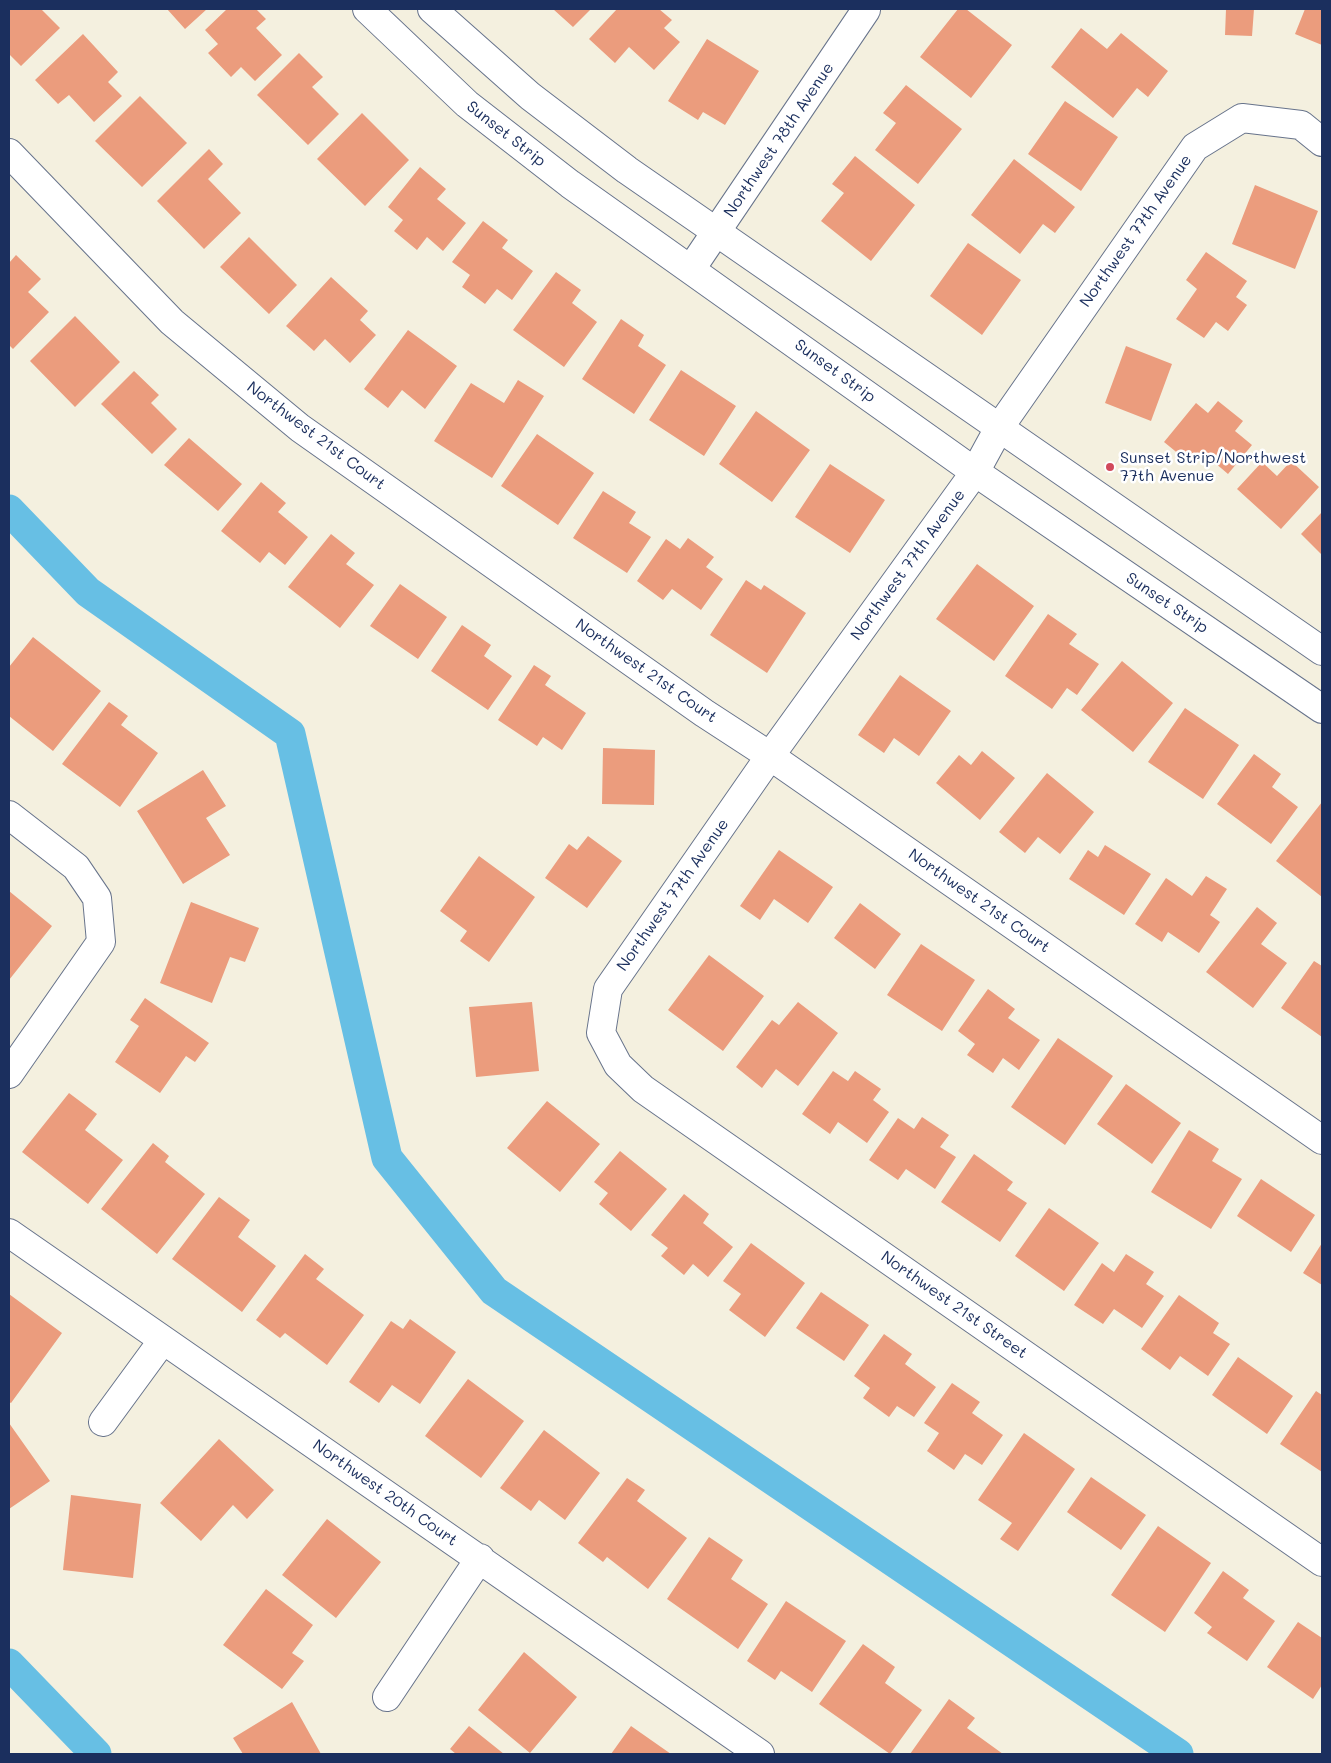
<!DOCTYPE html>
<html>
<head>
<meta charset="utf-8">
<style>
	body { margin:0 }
	#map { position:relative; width:1331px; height:1763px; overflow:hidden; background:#f4f0df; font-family:Mali,sans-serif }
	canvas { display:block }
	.frame { position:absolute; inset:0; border:10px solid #1b2f5e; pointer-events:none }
</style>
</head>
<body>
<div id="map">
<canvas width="1331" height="1763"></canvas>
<div class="frame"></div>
</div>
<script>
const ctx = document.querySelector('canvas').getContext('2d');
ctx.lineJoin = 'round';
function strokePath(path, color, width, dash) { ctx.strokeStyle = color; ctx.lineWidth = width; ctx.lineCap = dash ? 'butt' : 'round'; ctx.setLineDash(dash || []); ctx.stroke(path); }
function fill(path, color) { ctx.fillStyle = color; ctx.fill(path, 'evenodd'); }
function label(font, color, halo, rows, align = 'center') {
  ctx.font = font + ' Mali,sans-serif'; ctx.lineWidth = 5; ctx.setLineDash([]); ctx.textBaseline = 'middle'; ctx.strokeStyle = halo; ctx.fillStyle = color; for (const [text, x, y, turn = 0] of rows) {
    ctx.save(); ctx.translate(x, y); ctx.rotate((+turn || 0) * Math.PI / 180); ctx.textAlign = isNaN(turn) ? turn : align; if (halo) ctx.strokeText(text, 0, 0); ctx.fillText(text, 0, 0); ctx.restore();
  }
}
strokePath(new Path2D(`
	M9 510 88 592 290 734 387 1158 494 1291 1178 1754
	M9 1664 96 1754`), '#67bfe4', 31);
fill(new Path2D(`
	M9 9H41L60 28 21 66 9 54Z
	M167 9H207L185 29Z
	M227 9H256L266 19 256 28 282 55 255 81 241 67 231 77 208 53 218 44 205 30Z
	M553 9H591L573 27Z
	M617 9H659L672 20 664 28 680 42 654 70 629 47 615 63 589 39Z
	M958 9H966L1012 45 971 98 920 57Z
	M1226 9H1254L1252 36 1225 35Z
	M1305 9H1322V45L1295 34Z
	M1081 28 1107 49 1121 33 1168 71 1148 97 1137 88 1113 118 1051 67Z
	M83 34 118 72 108 82 122 96 94 122 69 95 58 104 35 80Z
	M707 39 759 71 725 125 703 112 698 120 668 101Z
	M299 53 323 77 312 87 339 114 308 145 257 95Z
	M906 85 962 129 918 184 875 150 896 123 883 113Z
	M140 96 187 143 142 187 95 141Z
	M1065 101 1118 137 1081 191 1028 154Z
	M362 113 409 160 365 206 317 159Z
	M209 149 223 164 208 179 241 213 204 249 157 201Z
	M855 156 915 205 871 261 821 221 844 193 832 184Z
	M1014 159 1075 207 1055 233 1043 224 1020 254 971 215Z
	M420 167 446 189 437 199 466 223 443 251 427 237 417 250 394 231 403 220 388 207Z
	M1255 185 1318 211 1295 269 1232 244Z
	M483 221 508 240 502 248 533 271 512 300 497 289 485 304 462 287 470 275 452 262Z
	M249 237 297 285 269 314 220 267Z
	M968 243 1021 280 982 335 930 296Z
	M1206 252 1247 281 1236 297 1247 305 1228 331 1216 322 1204 338 1176 319 1197 289 1186 280Z
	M16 255 41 279 28 292 49 312 13 349 9 345V263Z
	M556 272 581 290 572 303 597 322 564 367 513 330Z
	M331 277 368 311 360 320 376 335 350 363 325 339 314 351 286 326Z
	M75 316 120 362 75 407 30 361Z
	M621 319 644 335 638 346 666 365 634 414 582 379Z
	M408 330 457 366 425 409 402 390 388 408 364 389Z
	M1126 346 1172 364 1151 421 1105 403Z
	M681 370 736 406 704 456 649 420Z
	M134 371 159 395 151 403 177 429 152 454 101 404Z
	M518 380 544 396 492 478 434 441 471 383 504 403Z
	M1218 401 1243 421 1235 431 1252 445 1228 474 1201 451 1191 464 1164 442 1196 403 1208 413Z
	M756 411 810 450 772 502 719 464Z
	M537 434 594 473 558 525 501 486Z
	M189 438 242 484 218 511 164 465Z
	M1291 461 1319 487 1281 529 1237 489 1262 462 1277 476Z
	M830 464 885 500 850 553 795 517Z
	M261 482 286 503 278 512 308 537 285 565 269 552 260 563 221 531Z
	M603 491 636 512 629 523 651 537 627 573 573 538Z
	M1322 512V555L1301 534Z
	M331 534 355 553 346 564 374 585 340 628 288 587Z
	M688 538 714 557 706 567 723 579 701 610 672 589 663 600 637 581 666 539 680 549Z
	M977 564 1034 606 994 661 936 619Z
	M746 580 761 590 764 585 806 613 767 673 710 635Z
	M400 584 447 617 418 659 370 626Z
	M1048 614 1077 634 1069 644 1099 664 1077 695 1067 688 1052 709 1005 676Z
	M462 625 491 645 484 656 512 676 488 710 431 671Z
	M33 637 101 691 53 751 9 716V667Z
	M1122 661 1173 703 1133 752 1081 710Z
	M534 665 551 676 545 685 586 713 562 750 543 737 537 746 498 720Z
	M900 675 951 711 919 756 894 738 884 753 858 735Z
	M109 702 128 716 121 725 158 753 120 807 62 764Z
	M1185 708 1239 745 1203 799 1148 762Z
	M603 748 655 750 654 805 602 804Z
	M982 751 1015 778 980 820 936 783 959 755 971 765Z
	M1254 754 1281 774 1272 787 1298 807 1271 844 1217 804Z
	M203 770 226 806 206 818 230 855 183 884 137 811Z
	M1047 773 1094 812 1060 854 1038 837 1025 853 999 832Z
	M1322 802V897L1276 861Z
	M588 836 622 861 587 908 545 878 569 844 577 850Z
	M1105 845 1151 874 1124 915 1069 879 1088 850 1098 857Z
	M779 850 833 887 808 923 774 899 760 920 740 906Z
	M479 856 535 897 489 962 460 941 467 931 440 911Z
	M1206 876 1227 889 1210 915 1220 922 1199 953 1168 932 1162 942 1135 924 1166 878 1192 896Z
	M9 891 52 926 9 980Z
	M191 902 259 928 245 962 230 957 212 1003 160 983Z
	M860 903 901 934 875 969 834 938Z
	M1257 907 1277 923 1261 944 1287 963 1253 1008 1206 972Z
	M921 944 975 980 942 1031 887 995Z
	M709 955 764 996 723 1051 668 1010Z
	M1314 961 1322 966V1037L1281 1008Z
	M988 989 1015 1009 1008 1018 1040 1040 1019 1070 1003 1058 993 1073 967 1055 975 1044 958 1031Z
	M145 998 209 1043 195 1062 186 1056 160 1093 115 1062 139 1026 130 1020Z
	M532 1002 539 1071 476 1077 469 1007Z
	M798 1002 838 1033 798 1086 776 1069 762 1088 736 1067 772 1020 779 1025Z
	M1058 1038 1113 1076 1065 1145 1011 1107Z
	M833 1071 848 1081 855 1071 881 1089 873 1100 889 1112 867 1143 838 1122 830 1134 802 1114Z
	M1126 1084 1181 1123 1152 1164 1097 1124Z
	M69 1093 97 1114 85 1130 123 1160 88 1204 22 1152Z
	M547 1101 600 1144 560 1192 507 1148Z
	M922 1117 949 1135 940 1147 956 1157 935 1189 906 1169 898 1180 869 1160 898 1118 914 1129Z
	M1189 1130 1219 1149 1212 1161 1242 1179 1211 1229 1151 1192Z
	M153 1143 169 1156 165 1162 205 1194 157 1254 101 1209Z
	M620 1151 667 1189 631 1231 599 1204 608 1193 594 1182Z
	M974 1154 1013 1182 1007 1190 1027 1203 1000 1242 941 1202Z
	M1261 1179 1315 1215 1291 1252 1237 1216Z
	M684 1194 709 1214 703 1223 733 1247 708 1277 693 1264 684 1275 661 1256 668 1248 651 1235Z
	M219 1197 250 1220 238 1237 276 1266 242 1312 172 1259Z
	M1049 1208 1099 1243 1064 1291 1015 1256Z
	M751 1243 805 1283 765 1337 729 1310 741 1294 723 1281Z
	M1322 1243V1285L1303 1273Z
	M305 1254 324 1269 316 1279 364 1315 327 1365 285 1333 280 1338 256 1320Z
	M1126 1254 1154 1272 1146 1284 1164 1296 1142 1328 1114 1309 1103 1324 1074 1305 1102 1263 1114 1272Z
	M821 1292 869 1325 844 1361 796 1328Z
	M9 1294 62 1333 11 1403 9 1402Z
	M1179 1295 1219 1323 1213 1333 1230 1344 1208 1376 1180 1356 1170 1370 1141 1349Z
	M410 1319 456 1352 420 1404 392 1385 379 1403 349 1382 391 1321 403 1329Z
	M884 1334 912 1354 905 1364 936 1387 914 1417 897 1406 889 1417 863 1398 870 1388 854 1376Z
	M1238 1357 1293 1396 1267 1434 1212 1395Z
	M468 1379 524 1421 481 1478 425 1436Z
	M952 1383 980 1402 972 1413 1003 1435 982 1465 965 1454 954 1470 927 1451 939 1433 924 1423Z
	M1316 1391 1322 1395V1472L1280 1444Z
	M9 1423 50 1481 9 1509Z
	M544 1430 600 1473 565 1520 539 1500 531 1511 500 1488Z
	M1024 1433 1075 1469 1018 1551 1000 1539 1012 1523 978 1500Z
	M219 1439 274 1490 247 1519 233 1505 201 1541 160 1503Z
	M1091 1477 1146 1515 1121 1550 1067 1512Z
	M627 1478 645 1490 637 1501 687 1538 648 1589 607 1557 603 1562 578 1543Z
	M71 1495 141 1504 133 1578 63 1570Z
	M327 1519 381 1562 336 1618 282 1575Z
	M1158 1526 1211 1563 1165 1632 1111 1595Z
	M709 1537 743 1560 731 1579 768 1604 738 1649 667 1599Z
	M1223 1571 1249 1590 1243 1598 1275 1621 1247 1661 1207 1633 1212 1627 1194 1613Z
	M266 1589 313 1625 292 1653 304 1661 282 1689 223 1645Z
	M786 1601 846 1641 812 1692 781 1671 775 1680 747 1661Z
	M1298 1622 1322 1638V1685L1313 1699 1267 1667Z
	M863 1644 895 1667 885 1683 922 1710 890 1754 819 1704Z
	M524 1652 577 1697 530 1753 478 1710Z
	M949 1699 975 1718 967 1728 1003 1754H910Z
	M292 1702 321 1754H243L233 1738Z
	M469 1726 504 1754H456L450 1749Z
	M631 1726 671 1754H611Z`), '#eb9c7d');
const minor = new Path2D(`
	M1322 142 1301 125 1242 118 1195 147 999 428 975 472 770 756 608 989 601 1033 618 1065 643 1089 1322 1562
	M9 153 172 322 300 428 704 713 770 756 1322 1140
	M691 269 866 10
	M9 815 76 867 97 898 101 942 9 1074
	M9 1233 760 1754
	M103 1422 163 1340
	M387 1697 480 1558`);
const tertiary = new Path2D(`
	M367 9 467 104 570 184 975 472 1322 709
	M432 9 530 96 627 170 1322 651`);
strokePath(minor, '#67738b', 30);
strokePath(tertiary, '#67738b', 30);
strokePath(minor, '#fff', 28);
strokePath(tertiary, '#fff', 28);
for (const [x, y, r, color] of [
	[1110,467,5,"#d1495b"]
]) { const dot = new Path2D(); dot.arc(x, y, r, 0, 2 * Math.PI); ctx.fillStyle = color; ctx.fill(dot); strokePath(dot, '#fff', 2); }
label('16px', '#1b2f5e', '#fff', [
	["Sunset Strip",506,134,38],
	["Northwest 78th Avenue",779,140,-56],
	["Northwest 77th Avenue",1136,231,-55],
	["Sunset Strip",835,371,36],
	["Northwest 21st Court",316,436,37],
	["Northwest 77th Avenue",908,565,-54],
	["Sunset Strip",1167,603,34],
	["Northwest 21st Court",646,671,35],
	["Northwest 77th Avenue",673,895,-55],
	["Northwest 21st Court",979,901,35],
	["Northwest 21st Street",954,1305,35],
	["Northwest 20th Court",385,1493,35]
]);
label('16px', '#1b2f5e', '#fff', [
	["Sunset Strip/Northwest",1120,458],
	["77th Avenue",1120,476]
], 'left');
</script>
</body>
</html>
